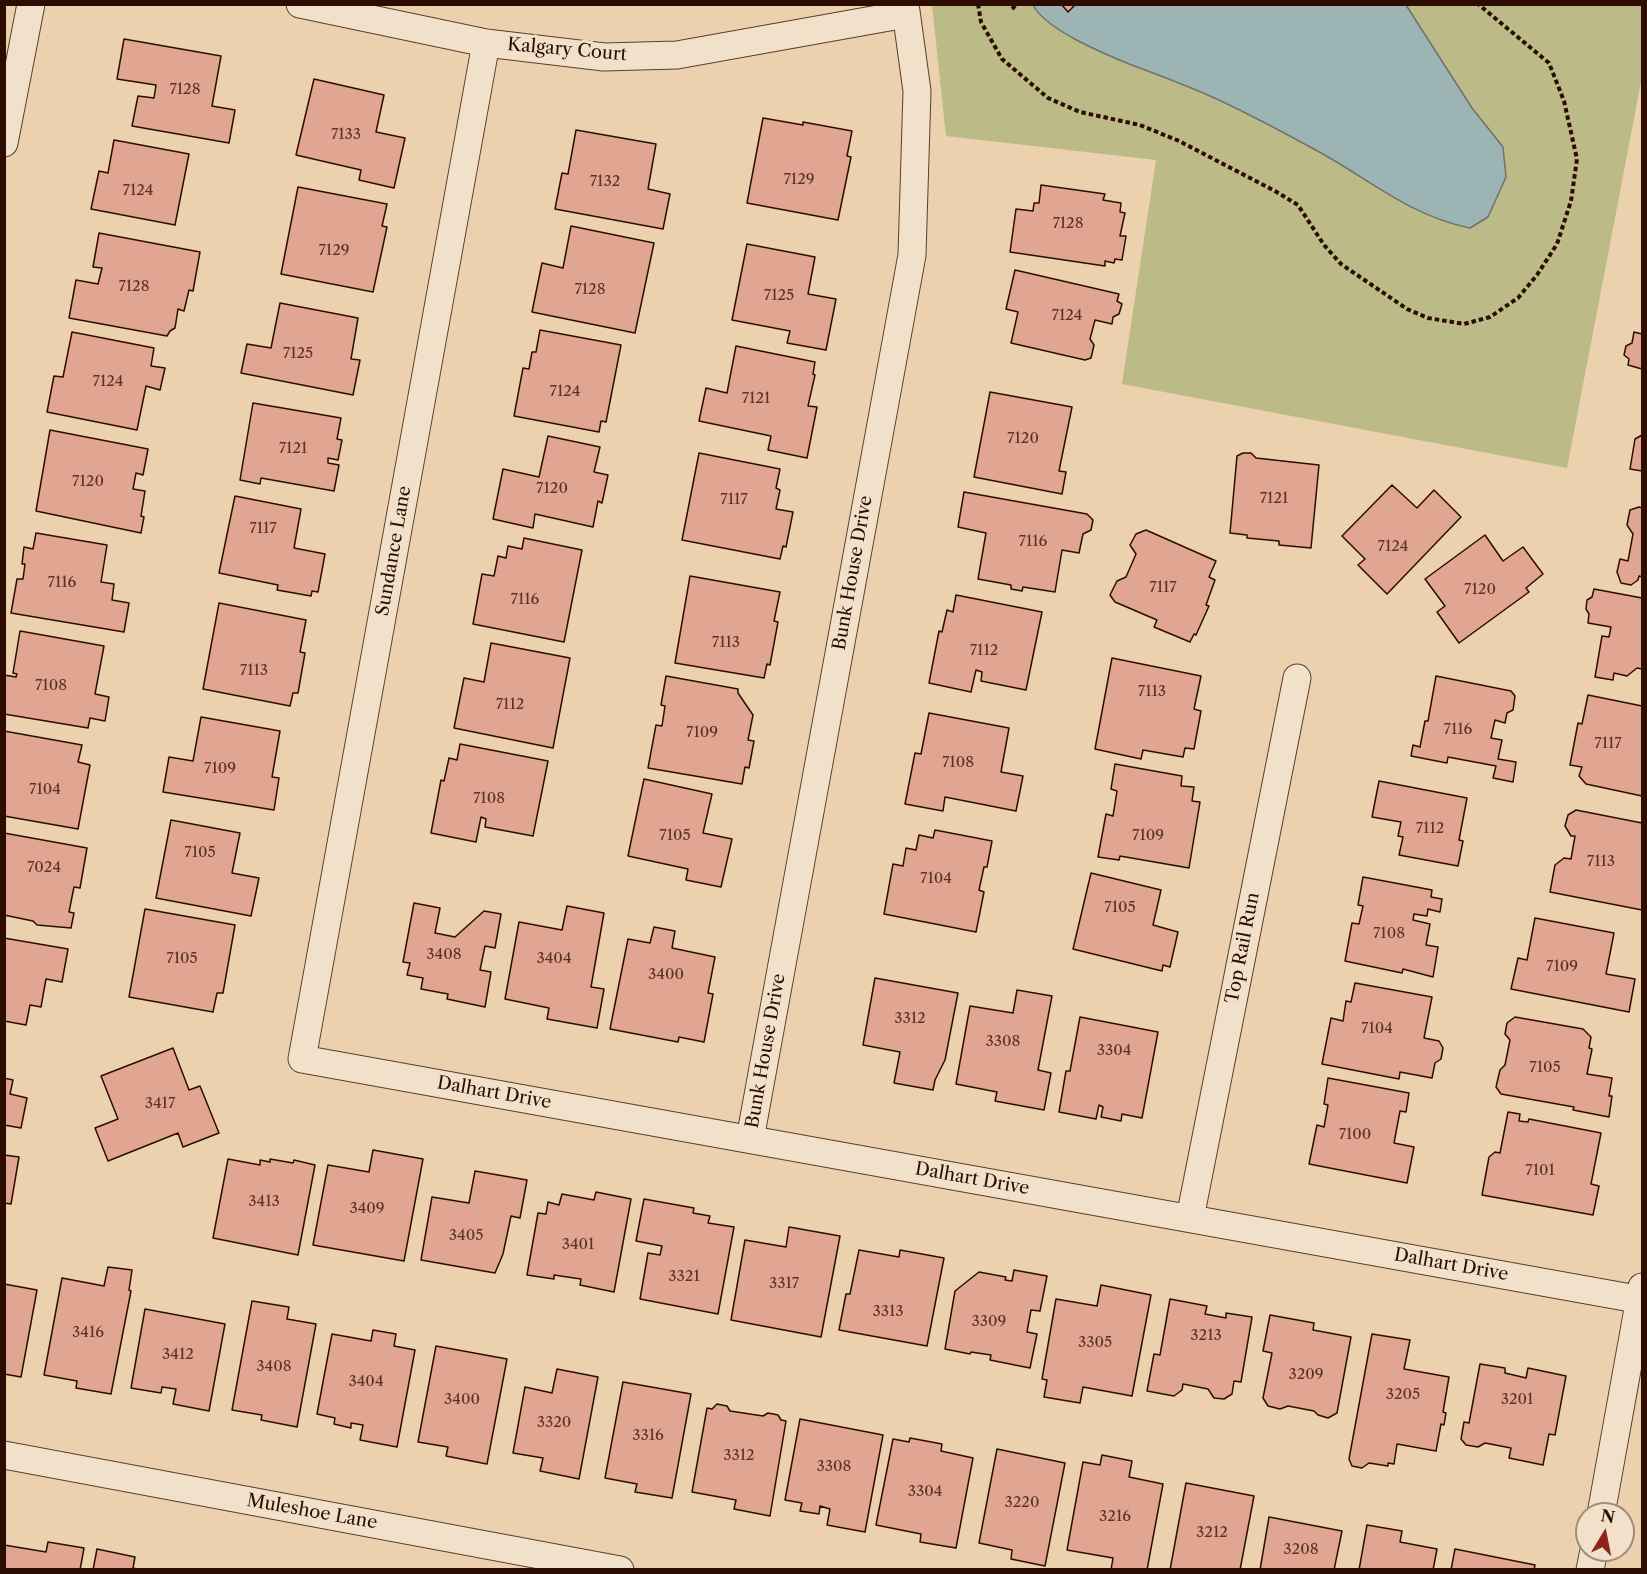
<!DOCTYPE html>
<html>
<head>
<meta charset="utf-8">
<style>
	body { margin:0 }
	#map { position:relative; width:1647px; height:1574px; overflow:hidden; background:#ebd1ad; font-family:"Libre Caslon Text",serif }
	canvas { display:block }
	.frame { position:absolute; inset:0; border:6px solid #2d0d02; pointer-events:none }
	.north { position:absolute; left:1575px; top:1502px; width:60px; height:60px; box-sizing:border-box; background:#f2e1ca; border:2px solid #a38c7a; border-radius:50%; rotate:10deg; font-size:16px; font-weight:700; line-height:24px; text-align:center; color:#2d0d02 }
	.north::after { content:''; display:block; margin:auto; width:21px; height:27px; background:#8f2418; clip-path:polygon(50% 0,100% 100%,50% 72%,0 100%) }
</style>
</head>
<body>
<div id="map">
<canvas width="1647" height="1574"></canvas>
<div class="frame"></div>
<div class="north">N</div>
</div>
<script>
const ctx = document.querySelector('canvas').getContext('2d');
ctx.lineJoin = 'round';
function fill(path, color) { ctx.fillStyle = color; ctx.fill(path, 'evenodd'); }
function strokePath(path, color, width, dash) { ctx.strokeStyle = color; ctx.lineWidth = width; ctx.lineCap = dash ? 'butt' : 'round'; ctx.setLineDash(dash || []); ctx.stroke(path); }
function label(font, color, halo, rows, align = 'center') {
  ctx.font = font + ' "Libre Caslon Text",serif'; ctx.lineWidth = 6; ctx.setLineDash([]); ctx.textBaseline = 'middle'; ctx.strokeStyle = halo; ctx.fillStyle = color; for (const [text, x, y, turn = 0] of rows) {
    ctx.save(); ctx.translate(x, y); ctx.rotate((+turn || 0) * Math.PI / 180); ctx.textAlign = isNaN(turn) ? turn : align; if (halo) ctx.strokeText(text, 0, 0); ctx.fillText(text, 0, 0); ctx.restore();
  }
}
fill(new Path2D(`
	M932 5H1642V77L1567 468 1122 384 1156 160 946 136Z`), '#bcba86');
const water = new Path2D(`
	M1033 5H1406L1472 108 1503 147 1506 177 1488 217 1470 228C1407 215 1367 177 1312 148 1279 130 1244 111 1210 96 1183 84 1156 74 1129 64 1103 53 1046 30 1033 5Z`);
fill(water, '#9cb5b4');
strokePath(water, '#70726d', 1.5);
const building = new Path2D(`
	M1061 4H1076L1068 12Z
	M124 39 221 56 212 106 235 110 229 143 132 126 138 96 154 98 156 85 117 79Z
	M314 79 384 95 376 132 405 138 394 188 359 180 361 170 296 155Z
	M763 118 803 125V122L852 131 847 156 851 157 838 220 747 203Z
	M576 130 656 144 648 189 670 194 663 229 555 209 562 173 568 174Z
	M114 140 189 154 175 225 91 209 99 171 108 173Z
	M1041 185 1105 194 1103 200 1121 203 1120 212 1125 213 1120 236H1126L1122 260 1115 259 1114 263 1105 261V266L1010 252 1016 209 1033 211 1034 203H1039Z
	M298 187 387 204 382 226 387 227 373 292 281 274Z
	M571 226 654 243 635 333 532 312 542 263 563 268Z
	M99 233 200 252 193 291 189 290 184 311 178 309 175 328 170 331 167 336 69 318 76 280 98 284 102 268 93 267Z
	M747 244 815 257 808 294 836 299 826 350 787 343 790 331 732 320Z
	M1015 270 1119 294 1117 301 1122 304 1119 314 1113 317 1112 324 1095 320 1090 339 1094 345 1091 358 1085 360 1011 343 1018 312 1006 309Z
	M280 303 358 318 351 359 360 360 353 395 241 373 247 344 271 348Z
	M540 330 621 345 606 422 601 421 599 432 514 416 523 368 529 369 532 352H536Z
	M72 332 154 348 151 366 165 368 160 390 146 386 137 430 47 412 54 376 63 377Z
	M1634 332 1642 334V369L1628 365 1629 359 1624 355 1626 346 1632 343Z
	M736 346 815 362 813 374 815 375 808 406 817 407 807 458 768 450 771 436 699 421 706 388 727 393Z
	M990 392 1072 407 1059 471 1066 472 1062 494 974 477Z
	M253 403 341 418 337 439 342 440 338 460 328 458V463L339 465 334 491 261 478 260 484 240 480Z
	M50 430 148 449 143 475 136 473 133 489 145 491 141 516 144 517 141 533 36 511Z
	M1642 435V471L1630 469 1635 439Z
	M548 436 600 447 594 472 608 475 602 503 598 501 593 527 535 514 533 528 493 519 503 469 539 477Z
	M699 453 780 469 776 488 780 490 776 509 793 512 786 547 783 546 780 559 682 540Z
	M1243 453H1251L1256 458 1319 465 1311 548 1279 545V541L1247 538V535L1230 533 1237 456Z
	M1392 485 1417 508 1434 490 1461 517 1387 594 1358 565 1365 559 1342 536Z
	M964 492 1087 514 1093 520 1091 530 1083 534 1079 553 1062 550 1055 592 1023 587 1022 591 1011 589V585L978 579 986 533 958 527Z
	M235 496 301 509 294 548 325 554 318 592 312 591 311 596 277 590 278 585 219 573Z
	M1639 507 1642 508V577L1639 576 1638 580 1631 585 1621 583 1617 572 1620 559 1628 561 1633 534 1627 525 1630 510Z
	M1146 530 1216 561 1209 577 1215 580 1206 605 1209 606 1196 635 1194 634 1190 642 1154 627 1157 620 1115 602 1110 595 1117 581 1126 577 1136 554 1130 545 1136 534Z
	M36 533 107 545 101 582 114 584 112 600 129 603 124 632 11 613 17 579H23L25 564H22L24 547 33 549Z
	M1485 535 1503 561 1523 547 1543 574 1526 588 1529 592 1459 643 1437 612 1445 606 1425 579Z
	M524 538 582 550 564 642 473 624 482 574 494 576 498 556 506 558 508 546 522 549Z
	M690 576 780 592 774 621 778 622 770 665 767 664 764 678 675 663Z
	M1594 589 1642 598V669L1637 668 1627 676 1614 673 1613 680 1595 677 1602 636 1609 637 1611 627 1588 623 1589 614 1586 609 1587 600 1592 597Z
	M956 595 1042 612 1026 690 981 681 982 672 976 670 971 692 929 683 939 631 942 632 947 610 953 612Z
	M219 603 306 620 300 652 305 653 298 693H293L290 706 203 689Z
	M20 631 104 646 95 694 109 697 105 721 90 718 88 728 4 714V675L16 677 17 674 13 673Z
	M491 643 570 658 553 748 454 728 464 678 484 682Z
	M1112 658 1201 676 1194 709 1201 711 1194 749 1185 748 1183 757 1143 750 1141 759 1095 749Z
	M666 676 738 689V693L753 715 748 740 754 741 749 768 745 767 742 784 648 768 656 725 662 726 665 706 661 705Z
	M1436 676 1511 691 1515 696 1513 710 1507 713 1505 723 1495 720 1491 738 1502 740 1498 759 1516 762 1513 782 1493 778 1496 766 1448 757 1447 763 1411 756 1413 745 1420 747 1425 721H1428Z
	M1588 695 1642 706V796L1586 784 1579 776 1582 767 1570 765 1578 723 1582 724Z
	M929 713 1009 728 1001 772 1023 776 1016 811 945 797 943 811 905 804 915 753 921 754Z
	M201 717 280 731 272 777 279 778 274 810 163 792 169 757 193 761Z
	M4 731 82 745 78 762 90 765 78 829 4 816Z
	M460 744 548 761 533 836 485 827 486 819 481 817 476 842 431 833 441 780 444 781 449 758 457 760Z
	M1115 764 1182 776 1181 786 1194 787 1192 801 1200 802 1189 868 1120 856 1119 860 1098 857 1106 814 1113 816 1117 791 1111 789Z
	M644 779 712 794 703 833 732 839 721 887 686 880 688 869 628 856Z
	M1379 781 1467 798 1459 840 1463 841 1458 866 1399 855 1403 837 1398 836 1401 822 1372 817Z
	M1576 810 1642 823V910L1550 892 1555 865 1564 858 1571 859 1575 836H1571L1565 826 1568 815Z
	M171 820 240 833 232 873 259 878 251 916 156 898Z
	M935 830 992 841 987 867H984L979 890 984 892 976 932 884 914 893 864 903 866 906 848 916 850 919 835 933 838Z
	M4 833 87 848 80 888 74 887 69 912 74 913 71 928 37 925 33 921 4 915Z
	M1091 873 1161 890 1153 925 1178 932 1170 967 1163 965 1162 971 1073 949Z
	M1363 877 1432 890 1431 897 1442 899 1440 912 1428 909 1427 916 1414 914 1413 920 1430 924 1426 945 1438 947 1433 977 1403 969 1402 973 1345 961 1352 923 1359 924 1363 906 1358 905Z
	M414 903 440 908 435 933 455 937 484 911 501 914 495 948 485 946 480 970 491 972 485 1007 447 999 448 994 421 989 423 978 407 975 410 963 403 962Z
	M567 906 604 913 591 987 604 989 597 1028 547 1019 549 1008 505 999 519 922 562 930Z
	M145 909 235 925 223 993H217L213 1012 129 997Z
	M1535 918 1614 933 1606 974 1635 979 1629 1012 1511 989 1518 958 1527 960Z
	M654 927 675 931 672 948 715 957 708 993 713 994 704 1042 679 1037 678 1042 610 1029 628 939 650 943Z
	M4 938 68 949 62 982 46 979 41 1007 30 1005 26 1025 4 1021Z
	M875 978 958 993 945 1060 935 1080 933 1090 894 1083 900 1052 863 1045Z
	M1355 983 1432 997 1424 1038 1439 1041 1443 1048 1441 1059 1435 1063 1432 1078 1400 1072 1399 1079 1322 1064 1331 1018 1343 1021 1346 1001 1351 1002Z
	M1017 990 1052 996 1038 1070 1051 1073 1044 1110 995 1101 997 1092 956 1084 970 1006 1013 1013Z
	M1080 1017 1158 1032 1142 1118 1122 1114 1121 1121 1101 1117 1103 1107 1099 1105 1096 1119 1059 1112 1066 1071H1070Z
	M1515 1017 1583 1029 1591 1037 1589 1048 1592 1049 1587 1074 1612 1078 1609 1096H1612L1609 1117 1573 1110 1574 1107 1501 1094 1496 1087 1500 1070 1505 1065 1510 1040 1505 1034 1507 1023Z
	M173 1048 189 1090 200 1086 219 1133 183 1147 178 1133 108 1161 95 1128 118 1119 101 1076Z
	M4 1078 13 1080 10 1094 27 1098 21 1128 4 1125Z
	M1328 1078 1409 1093 1406 1112 1400 1111 1394 1143 1414 1147 1407 1183 1309 1164 1317 1125 1324 1127 1328 1105 1324 1104Z
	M1508 1112 1520 1114 1519 1121 1528 1122 1529 1119 1601 1133 1591 1184 1599 1186 1593 1215 1482 1195 1489 1157 1495 1152 1500 1153Z
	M373 1150 423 1159 404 1261 313 1245 328 1165 369 1172Z
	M4 1155 19 1157 11 1204 4 1203Z
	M228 1159 260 1165V1160L270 1162V1159L293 1163 294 1160 315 1165 298 1255 213 1238Z
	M475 1171 527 1180 520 1218 511 1216 503 1254 495 1273 421 1260 432 1197 469 1203Z
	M596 1192 631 1199 614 1292 580 1285 581 1279 554 1275V1279L527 1275 538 1213 546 1214 548 1202 559 1205 562 1194 594 1200Z
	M644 1199 694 1208 693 1213 710 1216 708 1223 734 1227 718 1314 640 1299 648 1253 660 1255 662 1246 636 1241Z
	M789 1227 840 1236 821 1337 731 1320 745 1240 786 1247Z
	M859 1250 899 1257 900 1250 944 1258 927 1346 839 1330 846 1294H850Z
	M108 1267 132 1270 129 1290 131 1291 111 1394 76 1388 77 1381 44 1375 62 1278 104 1286Z
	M1014 1270 1047 1276 1040 1311 1031 1310 1027 1332 1037 1334 1030 1368 990 1360 991 1355 971 1352 970 1354 945 1349 955 1291 979 1272 1006 1277 1005 1280 1012 1281Z
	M4 1284 37 1290 21 1377 4 1374Z
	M1101 1285 1151 1295 1132 1396 1083 1387 1080 1403 1044 1397 1047 1380 1042 1379 1056 1299 1097 1306Z
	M1170 1299 1207 1306 1205 1314 1226 1318V1313L1252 1317 1241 1382 1234 1381 1232 1394 1224 1399 1214 1398 1208 1389 1183 1384 1182 1390 1174 1396 1147 1391 1154 1354 1160 1355Z
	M252 1301 289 1307 287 1319 316 1324 297 1427 261 1420 262 1415 232 1410Z
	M145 1309 225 1324 209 1411 173 1404 176 1389 162 1387 161 1393 131 1388Z
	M1270 1315 1314 1323 1313 1330 1351 1337 1337 1413 1328 1418 1318 1415 1314 1411 1288 1406 1280 1409 1268 1406 1263 1398 1272 1353 1263 1351Z
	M373 1330 396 1334 394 1346 415 1350 397 1447 360 1440 363 1425 351 1423V1428L334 1424 335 1418 317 1414 332 1334 371 1341Z
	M1372 1334 1410 1340 1404 1369 1449 1377 1443 1412 1446 1413 1444 1425 1441 1424 1436 1451 1397 1444 1394 1464 1388 1463V1466L1369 1463 1362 1468 1352 1466 1349 1459Z
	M436 1346 507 1359 487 1464 446 1456 448 1447 418 1442Z
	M1480 1364 1505 1368V1373L1526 1378 1528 1368 1566 1376 1555 1435 1549 1434 1543 1465 1509 1458 1511 1448 1485 1443 1478 1447 1466 1445 1461 1439 1464 1422 1469 1423Z
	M557 1369 598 1377 579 1479 540 1471 543 1458 513 1453 525 1387 552 1393Z
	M623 1382 691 1394 672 1498 635 1492 637 1484 605 1478Z
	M717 1404 727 1406 730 1411 763 1416 768 1413 778 1415 781 1420 786 1421 770 1516 734 1509 736 1500 692 1492 707 1408 712 1409Z
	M800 1419 883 1435 865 1532 827 1525 830 1509 820 1506 819 1514 800 1511 802 1503 785 1500Z
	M910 1438 942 1444 941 1451 973 1458 956 1548 920 1542 921 1534 876 1525 893 1439 909 1442Z
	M997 1449 1065 1463 1045 1566 1011 1559 1012 1550 979 1543Z
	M1102 1455 1132 1461 1129 1477 1163 1484 1147 1570H1111L1113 1558 1067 1550 1083 1462 1100 1465Z
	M1186 1483 1254 1496 1240 1570H1170Z
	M1269 1517 1342 1531 1334 1570H1260Z
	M1367 1525 1402 1531 1400 1542 1437 1549 1433 1570H1359Z
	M48 1542 84 1548 80 1570H4V1545L46 1552Z
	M97 1549 135 1557 133 1568 140 1570H93Z
	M1455 1549 1535 1565 1534 1570H1451Z`);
fill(building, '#e0a692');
strokePath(building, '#2d0d02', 1.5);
const minor = new Path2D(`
	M300 4 486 43 604 57 677 55 906 14
	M486 43 302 1059 1642 1300
	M4 143 31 4
	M750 1139 912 255 917 91 905 4
	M1190 1218 1297 678
	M4 1455 620 1570
	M1601 1514 1642 1287
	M1590 1570 1594 1550`);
strokePath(minor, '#5c3e2d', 29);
strokePath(new Path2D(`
	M978 4 981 22 1002 59 1048 98 1080 112 1140 125 1179 141 1275 191 1298 205 1324 245 1341 264 1407 309 1428 318 1464 324 1490 317 1518 298 1537 275 1557 244 1571 201 1577 159 1564 101 1549 63 1478 4
	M1012 9 1017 4`), '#2d0d02', 4, [4.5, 3]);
strokePath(minor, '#f2e1ca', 27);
label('15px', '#5a3326', null, [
	["7128",185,90],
	["7133",346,135],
	["7129",799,180],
	["7132",605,182],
	["7124",138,191],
	["7128",1068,224],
	["7129",334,251],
	["7128",134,287],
	["7128",590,290],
	["7125",779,296],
	["7124",1067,316],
	["7125",298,354],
	["7124",108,382],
	["7124",565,392],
	["7121",756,399],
	["7120",1023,439],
	["7121",293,449],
	["7120",88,482],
	["7120",552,489],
	["7121",1274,499],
	["7117",734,500],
	["7117",263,529],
	["7116",1033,542],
	["7124",1393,547],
	["7116",62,583],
	["7117",1163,588],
	["7120",1480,590],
	["7116",525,600],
	["7113",726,643],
	["7112",984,651],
	["7113",254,671],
	["7108",51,686],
	["7113",1152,692],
	["7112",510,705],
	["7116",1458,730],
	["7109",702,733],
	["7117",1608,744],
	["7108",958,763],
	["7109",220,769],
	["7104",45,790],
	["7108",489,799],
	["7112",1430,829],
	["7105",675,836],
	["7109",1148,836],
	["7105",200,853],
	["7113",1601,862],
	["7024",44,868],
	["7104",936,879],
	["7105",1120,908],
	["7108",1389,934],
	["3408",444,955],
	["7105",182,959],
	["3404",554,959],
	["7109",1562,967],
	["3400",666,975],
	["3312",910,1019],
	["7104",1377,1029],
	["3308",1003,1042],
	["3304",1114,1051],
	["7105",1545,1068],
	["3417",160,1104],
	["7100",1355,1135],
	["7101",1540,1171],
	["3413",264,1202],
	["3409",367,1209],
	["3405",466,1236],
	["3401",578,1245],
	["3321",684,1277],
	["3317",784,1284],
	["3313",888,1312],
	["3309",989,1322],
	["3416",88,1333],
	["3213",1206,1336],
	["3305",1095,1343],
	["3412",178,1355],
	["3408",274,1367],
	["3209",1306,1375],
	["3404",366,1382],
	["3205",1403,1395],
	["3400",462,1400],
	["3201",1517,1400],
	["3320",554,1423],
	["3316",648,1436],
	["3312",739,1456],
	["3308",834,1467],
	["3304",925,1492],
	["3220",1022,1503],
	["3216",1115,1517],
	["3212",1212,1533],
	["3208",1301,1550]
]);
label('18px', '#2d0d02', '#f2e1ca', [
	["Kalgary Court",567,50,5],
	["Sundance Lane",394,551,-80],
	["Bunk House Drive",853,573,-80],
	["Top Rail Run",1243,948,-79],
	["Bunk House Drive",766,1051,-80],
	["Dalhart Drive",494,1093,10],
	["Dalhart Drive",972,1179,10],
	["Dalhart Drive",1451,1265,10],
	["Muleshoe Lane",312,1512,10]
]);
</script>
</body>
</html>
